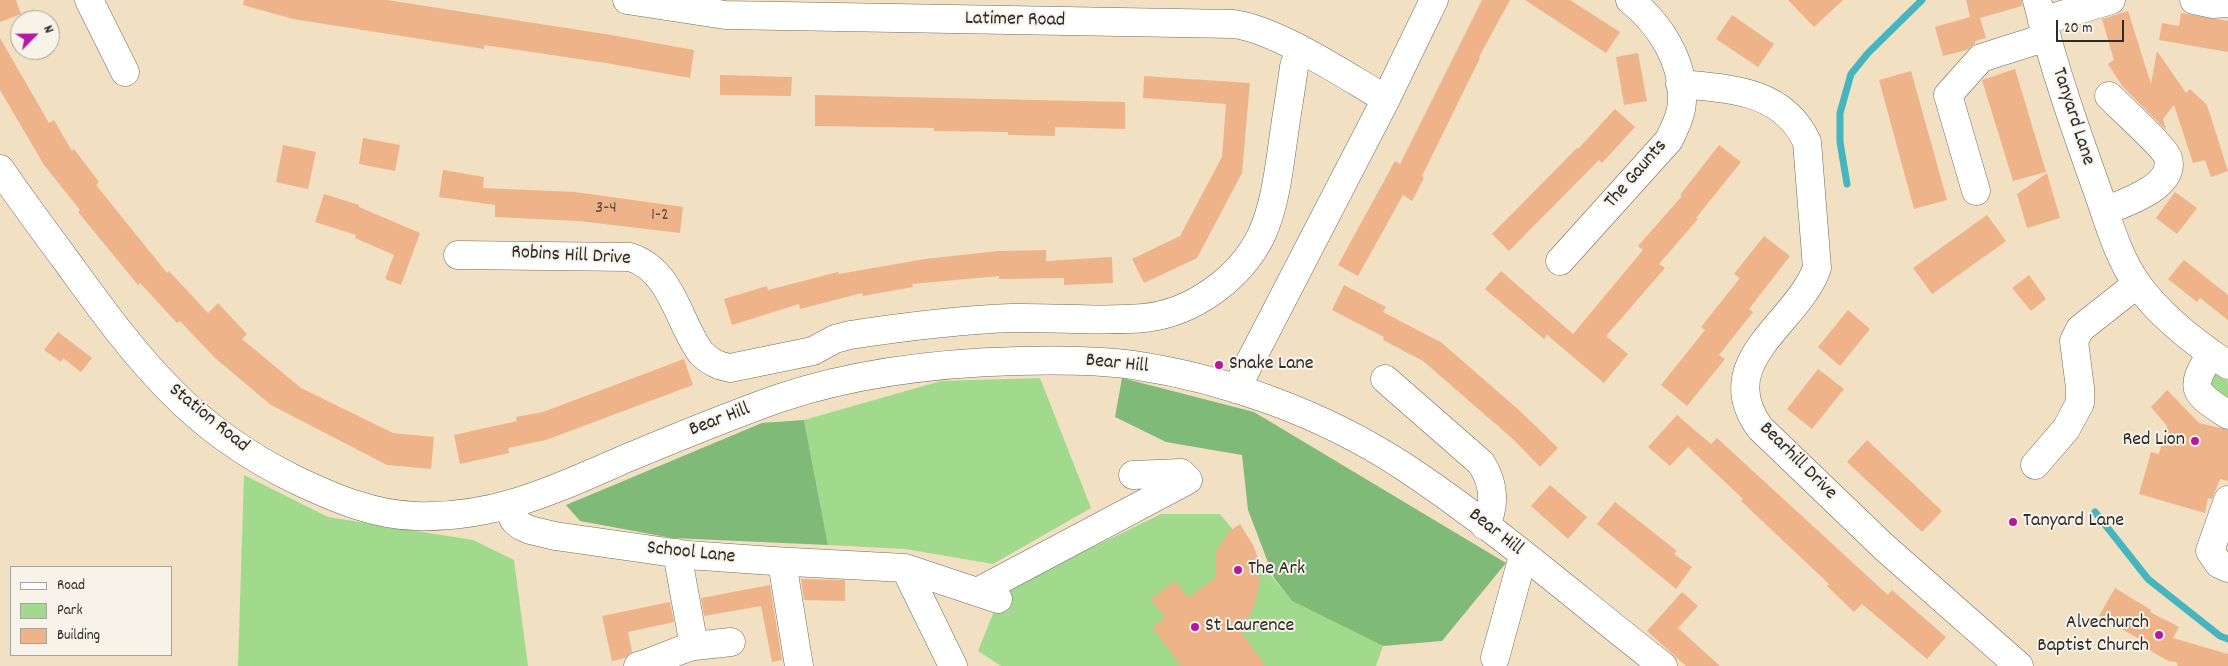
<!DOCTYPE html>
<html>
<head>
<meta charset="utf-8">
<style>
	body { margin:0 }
	#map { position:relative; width:2228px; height:666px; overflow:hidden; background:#f2e0c3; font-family:Dekko,sans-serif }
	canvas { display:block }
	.legend { position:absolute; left:10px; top:566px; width:162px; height:90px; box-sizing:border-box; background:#f7f3e8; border:1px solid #a5a39c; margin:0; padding:6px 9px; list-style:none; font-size:15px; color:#2b2b2b }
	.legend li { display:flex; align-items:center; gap:10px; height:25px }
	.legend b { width:25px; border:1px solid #a5a39c }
	.north { position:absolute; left:10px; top:10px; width:50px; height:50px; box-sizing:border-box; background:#f7f3e8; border:1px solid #a5a39c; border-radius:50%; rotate:67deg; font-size:14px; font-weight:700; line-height:20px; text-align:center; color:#2b2b2b }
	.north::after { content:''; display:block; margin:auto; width:18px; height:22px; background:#b5179e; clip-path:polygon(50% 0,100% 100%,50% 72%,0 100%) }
	.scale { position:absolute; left:2056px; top:20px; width:68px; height:22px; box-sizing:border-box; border:2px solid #2b2b2b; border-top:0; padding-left:6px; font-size:15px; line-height:18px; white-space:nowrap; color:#2b2b2b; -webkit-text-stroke:4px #f7f3e8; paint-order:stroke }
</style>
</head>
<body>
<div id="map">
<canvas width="2228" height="666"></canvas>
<ul class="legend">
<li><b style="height:6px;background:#fff"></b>Road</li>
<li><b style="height:14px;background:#a1da8d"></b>Park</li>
<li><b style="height:14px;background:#efb389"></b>Building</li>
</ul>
<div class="north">N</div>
<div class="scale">20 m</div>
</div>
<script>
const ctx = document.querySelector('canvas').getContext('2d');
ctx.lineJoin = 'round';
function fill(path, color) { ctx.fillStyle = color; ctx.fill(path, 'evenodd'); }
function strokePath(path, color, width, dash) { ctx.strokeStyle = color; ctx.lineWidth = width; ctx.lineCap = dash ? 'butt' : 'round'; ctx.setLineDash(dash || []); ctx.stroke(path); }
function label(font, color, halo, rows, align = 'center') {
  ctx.font = font + ' Dekko,sans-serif'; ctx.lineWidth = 4; ctx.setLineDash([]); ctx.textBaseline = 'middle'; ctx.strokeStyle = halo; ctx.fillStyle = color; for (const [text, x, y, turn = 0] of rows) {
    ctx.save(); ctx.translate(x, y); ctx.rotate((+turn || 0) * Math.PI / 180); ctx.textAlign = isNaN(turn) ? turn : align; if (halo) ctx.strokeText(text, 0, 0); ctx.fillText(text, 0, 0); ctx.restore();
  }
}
fill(new Path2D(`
	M2214 371 2228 381V400L2204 384Z
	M1040 378 1091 508 993 564 905 549 828 545 804 420 941 381Z
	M244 475 328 517 473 540 514 560 528 666H238Z
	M1161 514H1220L1292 601 1383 646 1376 666H1001L978 651 999 599 1027 579Z`), '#a1da8d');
fill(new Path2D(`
	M1122 378 1254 412 1506 563 1442 641 1383 646 1292 601 1274 578 1248 510 1242 455 1166 442 1115 417Z
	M804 420 828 545 672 538 580 521 566 505 762 423Z`), '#80ba78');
strokePath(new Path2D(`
	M1847 184 1840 142V113L1851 74 1868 53 1922 0
	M2095 512 2148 579 2220 636 2228 639`), '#46b5bf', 7);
fill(new Path2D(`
	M0 0H16L21 14 0 22Z
	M244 0H387L611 35 694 50 690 78 606 63 484 45V49L293 19 243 5Z
	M1482 0H1510L1479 57 1480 58 1422 176 1424 178 1412 201 1403 195 1358 276 1338 265 1395 161 1400 164Z
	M1525 0H1570L1620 32 1606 53Z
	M1788 0H1843L1814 27Z
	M1966 0H2022V6L1980 18 1986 38 1975 41V44L1967 50 1943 56 1935 27 1970 17Z
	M2128 11 2151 84 2157 51 2186 93 2190 89 2207 105 2228 171 2211 177 2205 160 2193 163 2174 105 2163 119 2166 130 2123 87 2108 64 2114 60 2102 19Z
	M2181 13 2228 21V52L2159 40 2162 23 2179 26Z
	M1732 15 1774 44 1758 67 1716 39Z
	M0 38 49 123 54 120 72 151 74 149 99 182 96 185 167 273 169 271 208 313 218 303 247 334 242 339 301 388 393 433 434 437 431 469 387 465 271 405 215 358 180 321 177 323 140 283 138 285 78 212 80 210 44 165 0 90Z
	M1638 53 1647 101 1624 105 1616 57Z
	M2015 69 2046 172 2013 181 1982 80Z
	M1911 71 1947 200 1914 209 1879 80Z
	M720 75 792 77 791 96 720 95Z
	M1144 76 1250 83 1242 173 1197 258 1144 283 1132 259 1180 236 1222 157 1226 104 1143 98Z
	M815 95 1125 102V129L1055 127V136L1008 135V132L934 131V128L815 126Z
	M1615 109 1635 127 1602 163 1599 160 1509 251 1492 234 1577 148 1578 149Z
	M363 138 400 145 395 171 359 164Z
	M283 145 316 152 308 189 276 182Z
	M1719 145 1741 162 1696 218 1698 219 1659 264 1665 268 1606 336 1628 354 1604 383 1547 335 1544 339 1485 289 1501 271 1573 334 1643 250 1638 246 1682 196 1680 195Z
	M443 170 484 177 483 188 575 192 683 207 680 233 579 221 495 217V205L439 197Z
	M2047 173 2060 218 2027 228 2017 194Z
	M2175 192 2197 208 2177 234 2156 218Z
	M324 194 359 205V207L420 233 401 285 385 279 394 255 355 238 356 235 315 222Z
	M1987 215 2006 241 1932 294 1913 268Z
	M1764 236 1790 256 1749 309 1753 312 1719 355 1725 359 1687 406 1661 385 1705 330 1701 327 1740 278 1734 274Z
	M1046 250V261L1112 257 1113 283 1064 285V278L999 279V276L912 284 913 287 863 296 862 293 800 309 799 304 732 325 724 299 767 286 768 290 838 272 839 274 925 259 998 251Z
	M2184 260 2228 295V320L2200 298 2197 302 2168 279Z
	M2029 275 2046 299 2031 311 2012 288Z
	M1344 285 1386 307 1383 312 1442 343 1520 411 1558 448 1540 467 1513 439 1423 361 1383 340 1384 337 1332 310Z
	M1848 310 1870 329 1840 366 1818 347Z
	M58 332 92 358 81 372 63 358 61 362 44 350Z
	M684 359 693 385 546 440 508 448 509 453 460 464 454 435 517 421 516 417 543 412Z
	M1818 369 1844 389 1812 429 1787 409Z
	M2167 390 2199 423 2228 430V481L2220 479 2212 499 2208 498 2205 513 2139 494 2151 452 2159 454 2167 426 2151 407Z
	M1677 415 1711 444 1717 438 1888 595 1892 590 1946 637 1927 659 1862 604 1854 612 1827 586 1829 584 1741 501 1743 499 1688 447 1670 466 1648 447Z
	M1867 440 1942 511 1922 532 1847 462Z
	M1550 485 1587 517 1568 539 1531 506Z
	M1615 502 1677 551 1674 554 1692 567 1676 589 1597 524Z
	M1240 524 1253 545 1260 563V581L1255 604 1241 632 1266 666H1181L1152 627 1165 618 1151 599 1175 581 1188 598 1206 585 1216 577V552L1228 532Z
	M801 579 845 580V601L804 600Z
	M770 585 782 660 772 662 761 606 704 616 701 598Z
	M2115 588 2151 610 2150 612 2179 627 2173 638 2228 654V666H2178L2176 662 2168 661 2139 644 2141 640 2099 616Z
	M1682 592 1698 606 1678 628 1720 666H1686L1647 631Z
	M670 602 674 622 628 632 632 652 625 658 612 661 602 616Z`), '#efb389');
const minor = new Path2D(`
	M89 0 125 72
	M627 0 725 15 1234 24C1278 30 1346 76 1386 99
	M2037 0C2053 66 2076 131 2099 195 2109 224 2119 259 2138 285 2161 317 2195 343 2228 365
	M2194 0 2213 4 2228 3
	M2042 21 2111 0
	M1680 84C1731 89 1783 90 1807 142L1817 268C1797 324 1711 361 1760 428L1884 547 2019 666
	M0 169C22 201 45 232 68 263 100 307 132 352 171 391 206 427 251 458 296 480 334 498 374 515 416 516 495 519 556 489 627 458 678 437 728 416 780 398 857 372 937 363 1018 361 1056 360 1095 360 1133 365 1227 379 1323 414 1403 466 1494 526 1577 599 1663 666
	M1976 191 1948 95 1981 58 2047 37
	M2105 211C2124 203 2176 187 2168 158 2166 149 2119 106 2109 96
	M458 255 630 257C672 270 678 322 701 353 710 362 718 366 730 368L813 351 835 339 850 335C903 327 957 320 1011 318 1055 317 1100 322 1144 318 1193 313 1241 278 1262 234 1276 202 1279 168 1284 134 1287 112 1291 90 1294 67L1299 50
	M1560 261 1669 140C1675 127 1682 114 1682 100 1684 61 1659 23 1630 0
	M2211 354C2188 390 2194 392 2228 415
	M1385 379 1481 463C1494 483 1496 505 1485 526
	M1236 389 1386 99 1434 0
	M2035 465 2066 429 2080 403V388L2074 341 2080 329 2137 284
	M2228 500 2210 551 2219 564 2228 568
	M508 507 514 520 521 526 530 530 555 536 688 555 773 561 905 568 998 599
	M677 553 694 646 731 642
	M782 562 799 666
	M905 568 953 666
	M977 592 1188 480 1181 473 1133 475
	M1495 658 1523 556
	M638 666C658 661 674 651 694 646`);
strokePath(minor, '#716a60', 29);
strokePath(minor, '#fff', 28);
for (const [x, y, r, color] of [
	[1219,365,5,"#b5179e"],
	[2195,441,5,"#b5179e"],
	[2013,522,5,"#b5179e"],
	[1238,570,5,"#b5179e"],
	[1195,627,5,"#b5179e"],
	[2159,635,5,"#b5179e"]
]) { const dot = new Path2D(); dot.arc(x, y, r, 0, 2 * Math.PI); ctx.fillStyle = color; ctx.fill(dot); strokePath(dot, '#f7f3e8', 2); }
label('18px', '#5c4d42', null, [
	["3-4",606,210],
	["1-2",660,217]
]);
label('20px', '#2b2b2b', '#f7f3e8', [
	["Latimer Road",1015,21,1],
	["Tanyard Lane",2072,117,72],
	["The Gaunts",1637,175,-49],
	["Robins Hill Drive",571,257,3],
	["Bear Hill",1117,365,6],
	["Station Road",208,419,39],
	["Bear Hill",720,421,-21],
	["Bearhill Drive",1797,462,45],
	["Bear Hill",1495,533,38],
	["School Lane",691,554,6]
]);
label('20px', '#2b2b2b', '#f7f3e8', [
	["Snake Lane",1229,365],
	["Red Lion",2185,441,"right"],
	["Tanyard Lane",2023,522],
	["The Ark",1248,570],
	["Alvechurch",2149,624,"right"],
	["Baptist Church",2149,647,"right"],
	["St Laurence",1205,627]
], 'left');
</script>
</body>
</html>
